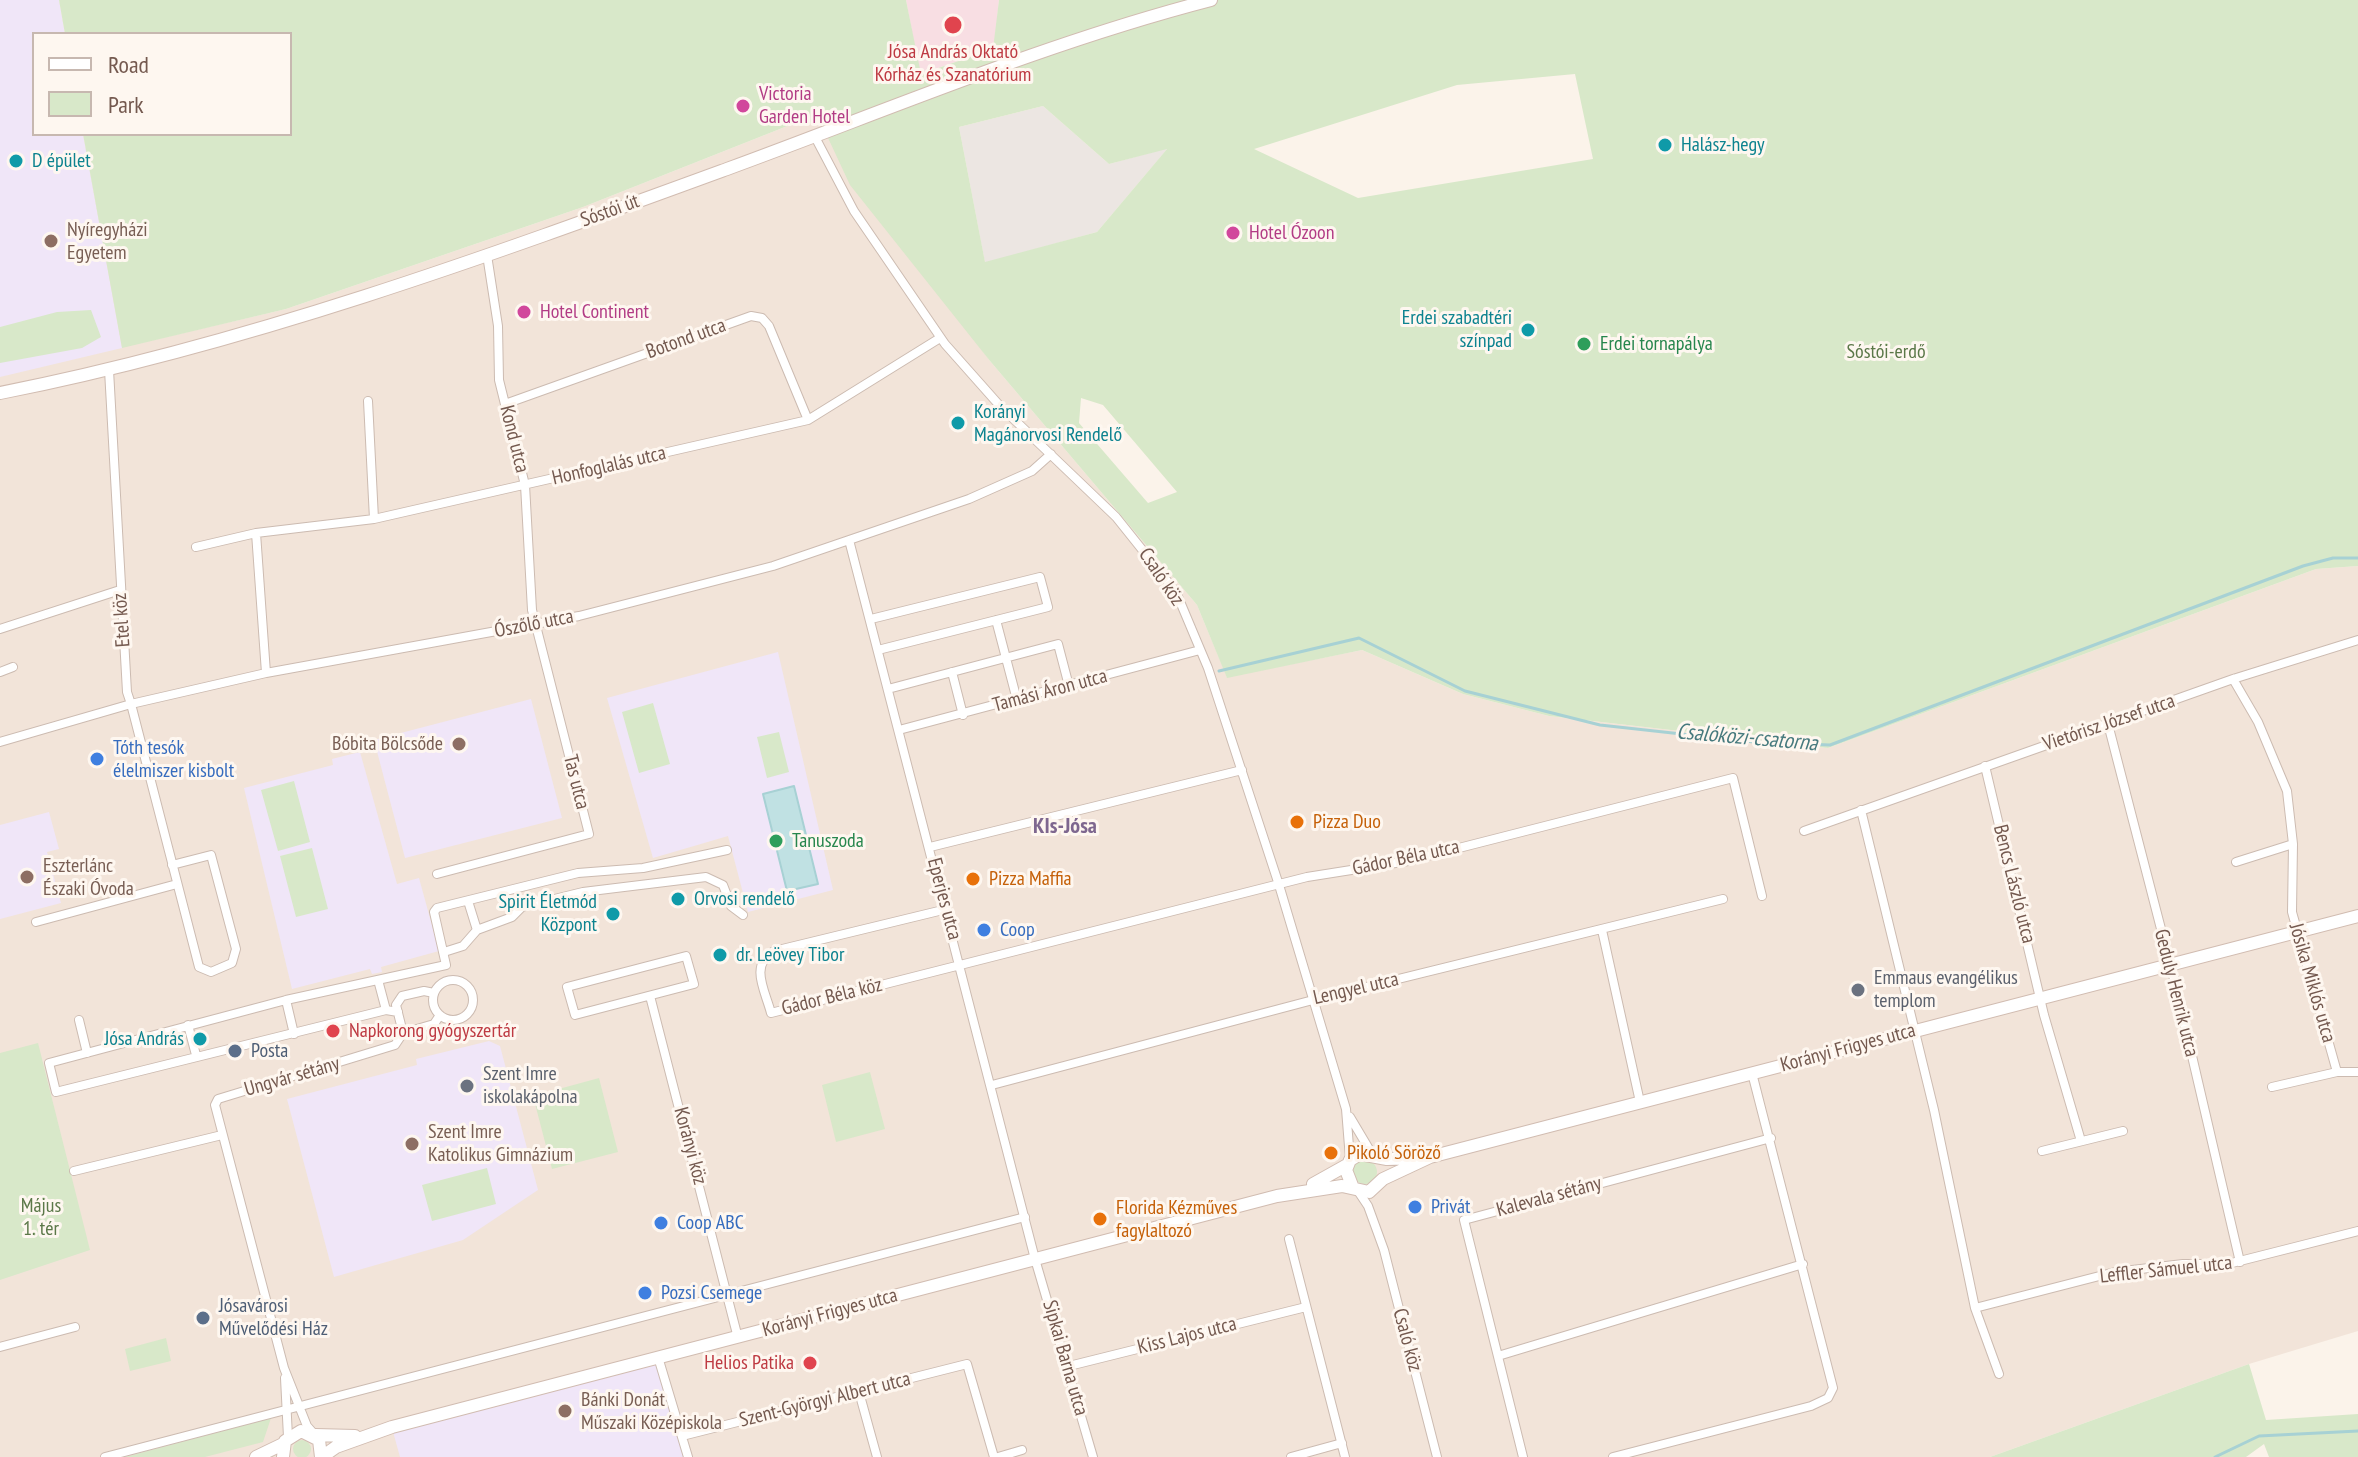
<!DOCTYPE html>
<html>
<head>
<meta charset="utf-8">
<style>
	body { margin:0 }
	#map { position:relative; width:2358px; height:1457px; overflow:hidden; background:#fbf3ea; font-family:"PT Sans Narrow",sans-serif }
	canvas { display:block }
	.legend { position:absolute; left:32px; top:32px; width:260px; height:104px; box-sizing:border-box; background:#fef7f0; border:2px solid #c7b8b0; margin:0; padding:10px 14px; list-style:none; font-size:24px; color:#74594f }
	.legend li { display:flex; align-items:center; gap:16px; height:40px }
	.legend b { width:40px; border:2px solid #c7b8b0 }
</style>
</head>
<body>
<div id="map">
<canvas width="2358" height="1457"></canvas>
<ul class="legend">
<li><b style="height:10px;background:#fff"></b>Road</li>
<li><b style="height:22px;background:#d8e8c9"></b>Park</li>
</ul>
</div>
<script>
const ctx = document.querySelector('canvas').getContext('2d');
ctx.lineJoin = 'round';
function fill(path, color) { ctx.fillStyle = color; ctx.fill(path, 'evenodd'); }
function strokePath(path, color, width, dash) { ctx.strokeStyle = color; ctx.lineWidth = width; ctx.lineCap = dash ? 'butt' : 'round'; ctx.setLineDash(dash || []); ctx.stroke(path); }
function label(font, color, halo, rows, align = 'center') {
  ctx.font = font + ' "PT Sans Narrow",sans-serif'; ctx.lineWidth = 6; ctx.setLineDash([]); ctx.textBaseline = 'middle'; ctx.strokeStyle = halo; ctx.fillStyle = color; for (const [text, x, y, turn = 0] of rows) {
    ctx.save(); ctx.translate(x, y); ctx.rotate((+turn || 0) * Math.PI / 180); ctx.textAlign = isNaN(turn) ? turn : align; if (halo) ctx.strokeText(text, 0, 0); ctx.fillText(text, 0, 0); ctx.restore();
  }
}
fill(new Path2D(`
	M0 0H59L65 34H34V134H83L123 347 286 309 583 207 800 121 822 125 990 361 1197 605 1227 677 1362 650 1463 694 1549 716 1828 748 2316 569 2358 566V1331L2249 1364 1990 1457H0Z`), '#f2e4d9');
fill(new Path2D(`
	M1043 106 1109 164 1168 148 1097 232 985 263 959 127Z`), '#ece6e2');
fill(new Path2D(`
	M0 0H59L65 34H34V134H83L122 348 0 377Z
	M778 652 833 890 748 912 728 836 653 858 607 698Z
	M531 699 562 818 405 858 374 740Z
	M360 752 397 884 419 878 439 951 381 967 382 972 372 974 370 969 292 989 244 788 333 765 332 759Z
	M49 812 59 849 47 852 61 903 0 919V825Z
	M489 1041 500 1046 538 1190 463 1240 334 1277 287 1099 417 1065 416 1059Z
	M658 1357 688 1457H400L392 1428Z`), '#f0e6f8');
fill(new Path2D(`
	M906 0H999L994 49 920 74Z`), '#f8dee3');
fill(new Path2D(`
	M59 0H906L921 74 993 49 999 0H2358V566L2316 569 1828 748 1549 716 1463 694 1362 650 1227 678 1197 605 990 361 850 185 822 125 800 121 583 207 286 309 122 348 83 134H290V34H65ZM1575 74 1593 159 1358 198 1254 149 1457 85ZM1043 106 1109 164 1167 149 1097 232 985 262 959 127ZM1081 398 1103 405 1177 492 1148 503 1079 423Z
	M91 310 101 337 82 348 0 363V327L57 312Z
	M653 703 670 764 639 773 622 712Z
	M779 732 789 772 767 778 757 737Z
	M294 781 310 842 278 851 261 790Z
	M312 848 328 909 296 917 280 856Z
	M38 1043 90 1250 0 1280V1053Z
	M870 1072 885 1129 836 1142 822 1085Z
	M599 1078 618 1152 552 1169 533 1096Z
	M1353 1172a12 12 0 1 1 24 0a12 12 0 1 1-24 0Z
	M487 1168 496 1204 432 1221 422 1185Z
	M166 1338 171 1361 130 1371 125 1349Z
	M2249 1364 2266 1420 2358 1414V1457H2269L2264 1444 2246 1457H1990Z
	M271 1418 263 1442 205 1457H125Z
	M293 1449a9 9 0 1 1 18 0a9 9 0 1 1-18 0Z`), '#d8e8c9');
const water = new Path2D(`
	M794 786 818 884 787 891 763 794Z`);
fill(water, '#c0e1e3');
strokePath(water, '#a7d1d4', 2);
strokePath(new Path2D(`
	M1219 671 1359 638 1465 691 1600 725 1754 742 1830 745 2303 566 2333 558H2358
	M2215 1457 2259 1436 2358 1431`), '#a7d1d4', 3);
const street = new Path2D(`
	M814 135 854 211 945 344 1000 406 1116 517 1176 592 1208 668 1279 885 1346 1109 1350 1159
	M109 370 127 692 131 704 199 967 211 972 232 963 236 949 211 855 172 865
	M368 401 374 519
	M505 404 751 316 762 318 769 326 808 420
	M849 540 1035 1259 1093 1457
	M196 547 256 533
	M871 619 1040 577 1048 607 878 650
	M996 620 1017 700
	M0 629 120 590
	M0 672 13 667
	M952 672 963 715
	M266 673 256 533 374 519 808 420 940 338
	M2233 679 2258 722 2287 791 2293 844 2292 912 2337 1072
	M888 689 1058 644 1069 686
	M2108 724 2175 983 2240 1262
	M899 730 1200 650
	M0 742 131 704 266 673 579 616 773 566 969 499 1032 471 1051 454
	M1985 766 2044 1015 2081 1141
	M1861 810 1934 1110 1975 1308 1999 1374
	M1804 831 2233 679 2358 640
	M930 847 1242 770
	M2236 862 2293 844
	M437 874 589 834 532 610 525 485 499 380 498 326 487 255
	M468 901 477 930
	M947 909 774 951C749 965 765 990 771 1013L1307 877 1408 861 1733 778 1762 896
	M36 922 177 884
	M1602 930 1640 1102
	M444 952 463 946 477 930 512 917 522 907 583 892 706 877 723 885 731 906 743 915
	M686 956 694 984 575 1015 567 987Z
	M378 980 386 1010
	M433 1000a20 20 0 1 1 40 0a20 20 0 1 1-40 0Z
	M650 996 738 1338
	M286 1000 294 1034
	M398 1012 386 1010 56 1092 49 1063 286 1000 446 965 434 912 437 908 578 873 643 868 727 850
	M79 1020 87 1053
	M188 1025 196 1055
	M403 1033 434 1024 440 1015
	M992 1085 1313 1000 1723 899
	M2272 1087 2337 1072H2358
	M1350 1117 1372 1154
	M2042 1151 2123 1131
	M74 1171 222 1135
	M1358 1191 1368 1206 1384 1250 1437 1457
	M1289 1239 1345 1457
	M1975 1308 2115 1272 2183 1264H2228L2358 1231
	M0 1347 75 1327
	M1498 1356 1803 1264
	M658 1357 688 1457
	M1069 1366 1306 1307
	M285 1378 288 1437
	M859 1392 877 1457
	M315 1435 307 1426 284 1368 215 1105 218 1099 395 1045 403 1033 396 1005 402 996 424 991 434 993
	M682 1436 967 1364 994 1457
	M105 1457 1025 1217
	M998 1457 1022 1450
	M1291 1457 1342 1443
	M1523 1457 1464 1220 1771 1138
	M1613 1457 1811 1406 1828 1398 1833 1388 1752 1073`);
const secondary = new Path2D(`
	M0 393C249 344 489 256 727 169 888 110 1045 43 1211 0
	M1313 1184 1347 1165
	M1353 1188 1346 1170 1350 1160 1360 1154 1387 1159 1421 1158
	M315 1435 355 1436
	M256 1457 283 1444
	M283 1457 285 1441 301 1431 319 1440 321 1457
	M322 1457 336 1447 392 1427 1277 1196 1342 1186 1369 1192 1383 1179 1430 1157 2358 916`);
strokePath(street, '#ccbbb1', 10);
strokePath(secondary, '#d1bcb1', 14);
strokePath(street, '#fff', 8);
strokePath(secondary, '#fff', 12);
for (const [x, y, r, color] of [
	[953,25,10,"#e0444e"],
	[743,106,8,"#d1479c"],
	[1665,145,8,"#0f9aa8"],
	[16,161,8,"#0f9aa8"],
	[1233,233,8,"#d1479c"],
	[51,241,8,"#8d6e63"],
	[524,312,8,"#d1479c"],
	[1528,330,8,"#0f9aa8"],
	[1584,344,8,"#2e9e5b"],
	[958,423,8,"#0f9aa8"],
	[459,744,8,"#8d6e63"],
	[97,759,8,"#3f7fe0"],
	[1297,822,8,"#e8710a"],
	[776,841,8,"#2e9e5b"],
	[27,877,8,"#8d6e63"],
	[973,879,8,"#e8710a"],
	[678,899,8,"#0f9aa8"],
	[613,914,8,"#0f9aa8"],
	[984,930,8,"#3f7fe0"],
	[720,955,8,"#0f9aa8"],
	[1858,990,8,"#6b7280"],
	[333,1031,8,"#e0444e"],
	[200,1039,8,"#0f9aa8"],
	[235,1051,8,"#5c6f8a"],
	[467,1086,8,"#6b7280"],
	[412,1144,8,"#8d6e63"],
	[1331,1153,8,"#e8710a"],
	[1415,1207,8,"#3f7fe0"],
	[1100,1219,8,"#e8710a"],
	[661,1223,8,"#3f7fe0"],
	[645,1293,8,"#3f7fe0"],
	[203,1318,8,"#5c6f8a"],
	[810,1363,8,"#e0444e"],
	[565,1411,8,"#8d6e63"]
]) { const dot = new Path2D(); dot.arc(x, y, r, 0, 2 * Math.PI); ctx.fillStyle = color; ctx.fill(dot); strokePath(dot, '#fef7f0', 3); }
label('20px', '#be3a42', '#fef7f0', [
	["Jósa András Oktató",953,52],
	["Kórház és Szanatórium",953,75],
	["Napkorong gyógyszertár",349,1031,"left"],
	["Helios Patika",794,1363,"right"]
]);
label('20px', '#b23c85', '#fef7f0', [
	["Victoria",759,94],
	["Garden Hotel",759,117],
	["Hotel Ózoon",1249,233],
	["Hotel Continent",540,312]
], 'left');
label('20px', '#0d838f', '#fef7f0', [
	["Halász-hegy",1681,145],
	["D épület",32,161],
	["Erdei szabadtéri",1512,318,"right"],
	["színpad",1512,341,"right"],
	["Korányi",974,412],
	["Magánorvosi Rendelő",974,435],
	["Orvosi rendelő",694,899],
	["Spirit Életmód",597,902,"right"],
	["Központ",597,925,"right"],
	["dr. Leövey Tibor",736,955],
	["Jósa András",184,1039,"right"]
], 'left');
label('20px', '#74594f', '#fef7f0', [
	["Sóstói út",610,211,-20],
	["Botond utca",686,339,-20],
	["Kond utca",514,439,76],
	["Honfoglalás utca",609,466,-13],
	["Csaló köz",1161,577,56],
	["Etel köz",122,620,-94],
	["Ószőlő utca",534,624,-11],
	["Tamási Áron utca",1050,691,-15],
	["Vietórisz József utca",2109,723,-19],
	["Tas utca",576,782,76],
	["Gádor Béla utca",1406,858,-12],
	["Bencs László utca",2014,884,76],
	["Eperjes utca",944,899,75],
	["Jósika Miklós utca",2312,983,74],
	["Lengyel utca",1356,989,-13],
	["Geduly Henrik utca",2176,993,76],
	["Gádor Béla köz",832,997,-14],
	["Korányi Frigyes utca",1848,1048,-15],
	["Ungvár sétány",292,1077,-16],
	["Korányi köz",690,1146,75],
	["Kalevala sétány",1549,1197,-15],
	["Leffler Sámuel utca",2166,1270,-6],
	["Korányi Frigyes utca",830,1313,-15],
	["Kiss Lajos utca",1187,1336,-14],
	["Csaló köz",1407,1340,75],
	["Sipkai Barna utca",1065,1358,74],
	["Szent-Györgyi Albert utca",825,1400,-14]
]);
label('20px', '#785e54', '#fef7f0', [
	["Nyíregyházi",67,230],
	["Egyetem",67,253],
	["Bóbita Bölcsőde",443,744,"right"],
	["Eszterlánc",43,866],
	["Északi Óvoda",43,889],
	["Szent Imre",428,1132],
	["Katolikus Gimnázium",428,1155],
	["Bánki Donát",581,1400],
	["Műszaki Középiskola",581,1423]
], 'left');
label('20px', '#27864d', '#fef7f0', [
	["Erdei tornapálya",1600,344],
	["Tanuszoda",792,841]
], 'left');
label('20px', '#5b7848', '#fef7f0', [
	["Sóstói-erdő",1886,352],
	["Május",41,1206],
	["1. tér",41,1229]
]);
label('20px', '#366cbe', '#fef7f0', [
	["Tóth tesók",113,748],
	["élelmiszer kisbolt",113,771],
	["Coop",1000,930],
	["Privát",1431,1207],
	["Coop ABC",677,1223],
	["Pozsi Csemege",661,1293]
], 'left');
label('20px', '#c56008', '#fef7f0', [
	["Pizza Duo",1313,822],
	["Pizza Maffia",989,879],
	["Pikoló Söröző",1347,1153],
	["Florida Kézműves",1116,1208],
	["fagylaltozó",1116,1231]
], 'left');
label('20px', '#5b616d', '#fef7f0', [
	["Emmaus evangélikus",1874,978],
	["templom",1874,1001],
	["Szent Imre",483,1074],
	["iskolakápolna",483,1097]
], 'left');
label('20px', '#4e5e75', '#fef7f0', [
	["Posta",251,1051],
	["Jósavárosi",219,1306],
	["Művelődési Ház",219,1329]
], 'left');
label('italic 22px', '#477a7e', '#fef7f0', [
	["Csalóközi-csatorna",1747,738,5]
]);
label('bold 22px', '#7e678f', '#fef7f0', [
	["KIs-Jósa",1065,827]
]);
</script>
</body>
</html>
